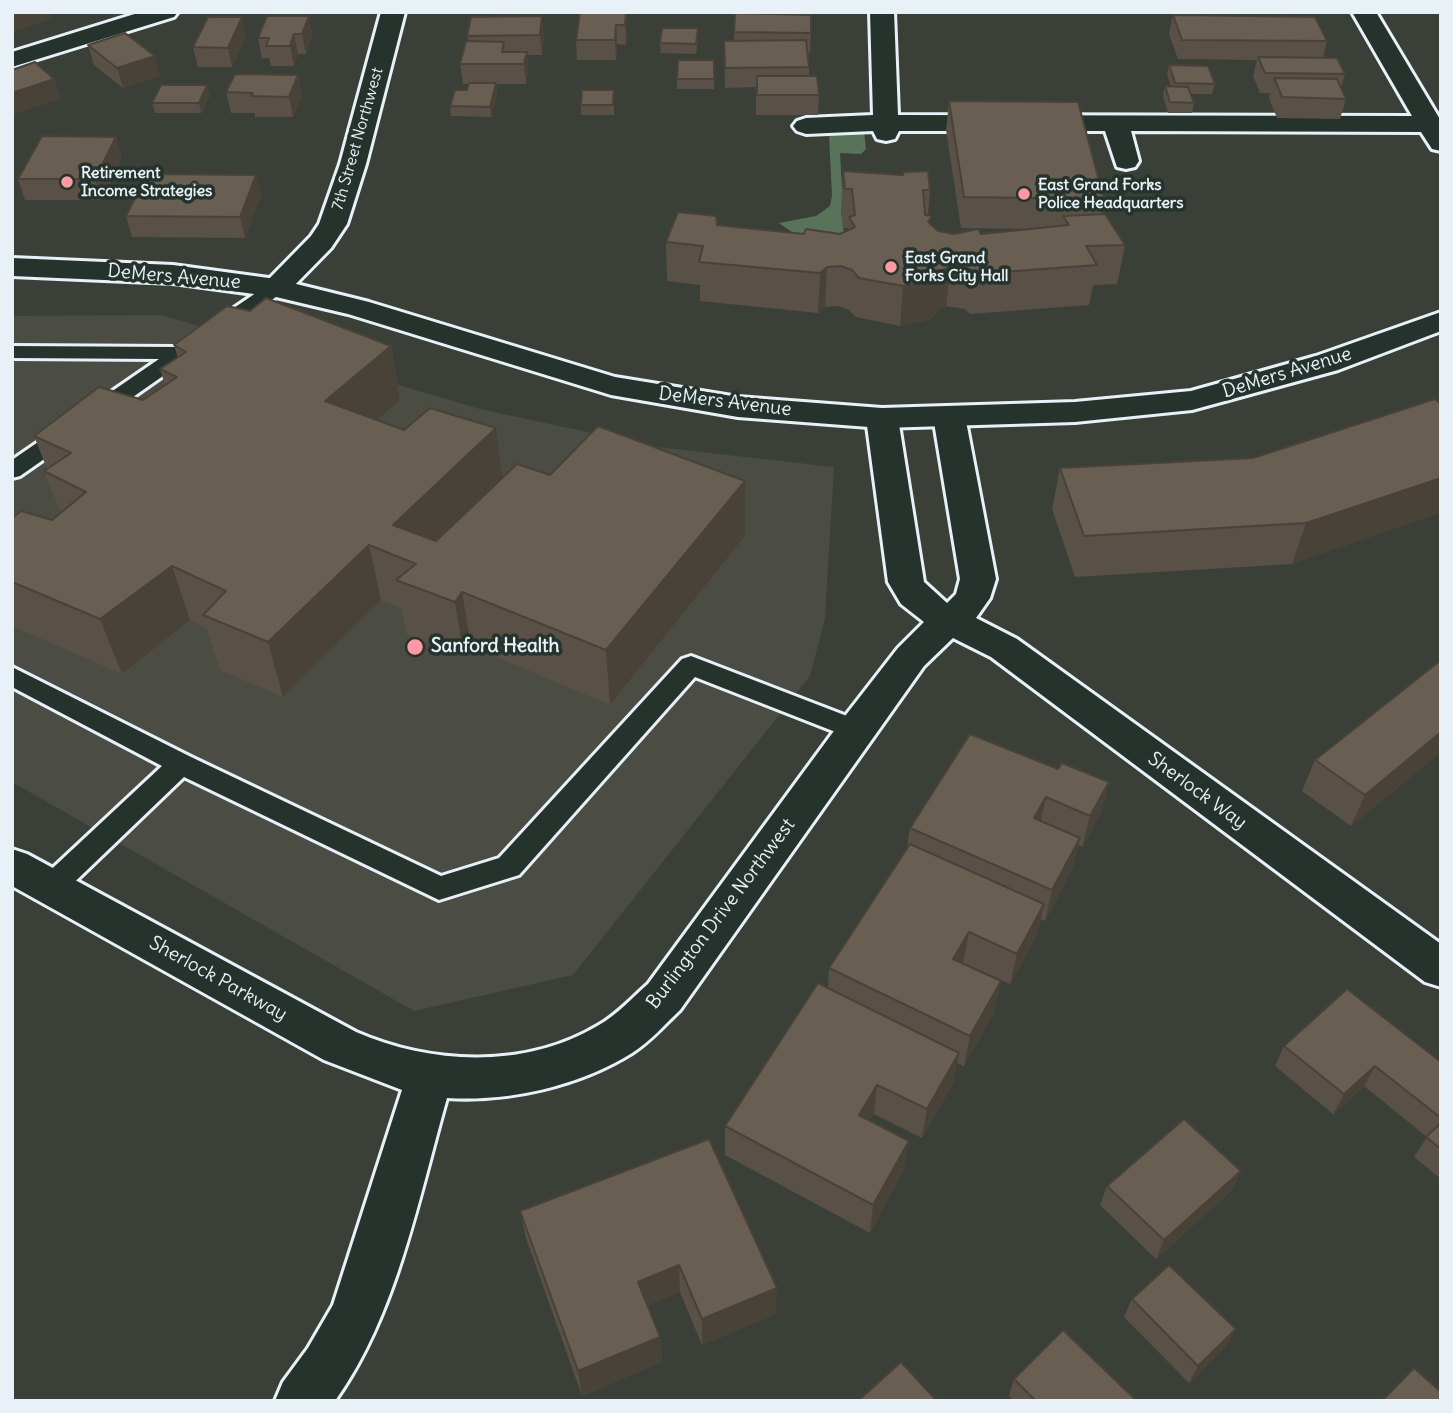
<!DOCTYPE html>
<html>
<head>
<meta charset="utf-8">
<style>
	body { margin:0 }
	#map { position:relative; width:1453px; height:1413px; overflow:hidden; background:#3a4038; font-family:Delius,sans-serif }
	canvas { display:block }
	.frame { position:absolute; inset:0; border:14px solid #e8f1f8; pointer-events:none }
</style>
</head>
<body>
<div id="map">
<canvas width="1453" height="1413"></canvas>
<div class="frame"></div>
</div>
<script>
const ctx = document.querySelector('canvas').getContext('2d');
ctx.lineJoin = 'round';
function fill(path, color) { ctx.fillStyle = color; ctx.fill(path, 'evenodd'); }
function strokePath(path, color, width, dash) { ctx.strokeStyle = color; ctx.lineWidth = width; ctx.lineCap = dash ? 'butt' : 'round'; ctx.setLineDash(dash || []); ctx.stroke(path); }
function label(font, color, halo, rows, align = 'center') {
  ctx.font = font + ' Delius,sans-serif'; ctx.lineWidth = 7; ctx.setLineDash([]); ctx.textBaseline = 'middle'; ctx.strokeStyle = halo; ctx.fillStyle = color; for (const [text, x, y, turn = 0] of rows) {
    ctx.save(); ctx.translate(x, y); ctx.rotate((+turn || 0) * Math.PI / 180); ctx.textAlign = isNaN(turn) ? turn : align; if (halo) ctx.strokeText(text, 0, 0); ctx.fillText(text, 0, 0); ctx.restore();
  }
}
fill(new Path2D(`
	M161 315 480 409 657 447 834 467 825 618 810 676 573 975 414 1011 12 782V316Z`), '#4b4c44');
fill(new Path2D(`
	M844 130 864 131 866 149 861 154 840 153 843 206 841 210 846 251 825 255 779 223 816 216 830 206 832 196 829 134Z`), '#58735a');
const lane = new Path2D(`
	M276 282 283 284 286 288 283 292 20 476 12 478V460L159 359 12 358V346L177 347 269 284Z
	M691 656 865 723 869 730 865 737 856 740 695 677 519 875 439 900 184 777 61 895 51 899 41 895 37 887 41 879 162 766 12 687V667L191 757 441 876 499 858 682 659Z`);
const street = new Path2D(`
	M141 12H178L174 17 12 67V52Z
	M381 12H405L366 164 347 224 331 248 286 294 276 297 266 294 261 288 266 282 311 236 319 224 340 164Z
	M870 12H894L898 115 1412 116 1352 12H1376L1441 121V151L1432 149 1421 132 1131 131 1139 161 1135 167 1126 169 1117 167 1105 131H899L895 139 886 141 877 139 873 131 806 134 797 131 793 126 797 121 806 118 873 115Z
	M949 406 960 409 965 416 996 579 990 598 976 618 1017 639 1441 944V987L1425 982 991 657 953 638 924 666 680 1010C664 1025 651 1041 632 1053 579 1086 509 1102 447 1098 418 1199 397 1314 335 1401H275L283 1382 308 1348 333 1305 402 1090 324 1060 12 886V849L27 854 356 1032C432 1065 526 1069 599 1025 618 1014 632 998 648 984L842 720 898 648 924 622 901 604 888 582 866 418 871 411 882 408 893 411 898 418 924 582 947 603 956 594 960 579 933 416 938 409Z`);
const secondary = new Path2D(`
	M12 258 173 265 276 279 369 302 615 377 738 397 882 408 1075 402 1191 391 1316 356 1441 312V331L1338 370 1192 410 1075 422 882 428 738 417 611 395 348 314 276 297 173 283 12 276Z`);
strokePath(lane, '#e8f1f8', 6);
strokePath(street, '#e8f1f8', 6);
strokePath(secondary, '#e8f1f8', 6);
fill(lane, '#26332d');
fill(street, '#26332d');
fill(secondary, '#26332d');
fill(new Path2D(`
	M580 12H627V27L626 45 617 44 616 60H577L576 40Z
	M1173 15 1327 41 1323 58 1345 74 1341 88 1346 99 1340 119 1277 118 1269 98 1270 93H1260L1253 76 1257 60 1178 59 1169 34Z
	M309 16 312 35 306 54H298L294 66H271L269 58H262L258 38Z
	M471 17 544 36 542 55H527L528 71 526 84H496L497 94 491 117 451 116 450 106 467 90 469 84H463L460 64 468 41 467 36Z
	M734 32 811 33 810 53H807L809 67V76L819 95 818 115H756V87L725 88 724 41H734Z
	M246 37 232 67H198L193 47Z
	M698 38 696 54 661 53 660 43Z
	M88 45 160 76 123 88 94 65Z
	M714 60V89H677V79Z
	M1169 65 1215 84 1212 94H1191L1194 103 1192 113H1168L1163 96 1165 86H1171L1167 75Z
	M298 75 302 95 293 117H255V113H231L226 92Z
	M614 90V115H581V105Z
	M210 95 201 113H155L152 103Z
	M949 101 1104 199 1101 214 1125 245 1117 284 1093 285 1089 305 970 314 965 309 946 306 938 310 931 319 900 326 856 317 849 310 838 306 825 307 818 313 700 301V285L667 281 666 242 717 225 804 234H840L848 230V228H843L841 210 843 171 930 190 928 215 931 225 938 231 954 234H981L1033 229 961 228 946 130Z
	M122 157 102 200H25L18 179Z
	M256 175 261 195 245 238 132 237 126 216Z
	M174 345 391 346 400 400 377 420 502 478 550 475 745 481V536L610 705 471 646 464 657 407 635 402 609 381 600 283 697 220 670 207 629 190 620 122 674 12 626V518L52 520 61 513 44 471 47 469 34 436 143 400 165 385 160 369 178 358Z
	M1441 404 1292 564 1075 577 1052 509 1060 468 1253 458Z
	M1441 660V752L1351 826 1302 791 1315 760Z
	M1058 769 1109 782 1101 813 1082 847 1078 845 1072 869 1045 921 1041 919 1037 935 1010 984 963 963 994 1012 964 1066 957 1063 954 1082 922 1138 874 1114 869 1121 904 1169 870 1233 725 1155V1126L828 988 829 968 907 848 910 828Z
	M1284 1046 1441 1062V1179L1414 1157 1427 1137 1364 1086 1333 1114 1275 1066Z
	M709 1139 776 1314 702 1345 680 1292 648 1305 660 1337 662 1362 582 1396 526 1238 520 1211Z
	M1107 1186 1232 1190 1156 1259 1100 1205Z
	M1132 1299 1236 1329 1226 1346 1189 1383 1124 1317Z
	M1014 1379 1137 1401H1014L1009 1396Z`), '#595147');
fill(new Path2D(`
	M12 12H49L52 19 12 32Z
	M626 12 627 27 626 45 625 25Z
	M309 16 312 35 306 54 302 34Z
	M542 16 544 36 542 55 540 35Z
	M242 17 246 37 232 67 228 48Z
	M616 25 617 44 616 60 615 40Z
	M294 34 298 54 294 66 290 46Z
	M527 52 528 71 526 84 524 64Z
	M155 56 160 76 123 88 117 68Z
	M298 75 302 95 293 117 289 97Z
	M54 79 61 99 12 115V93Z
	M496 83 497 94 491 117 490 107Z
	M207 85 210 95 201 113 199 103Z
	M116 137 122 157 102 200 95 179Z
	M256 175 261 195 245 238 240 217Z
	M827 267 825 307 818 313 820 273Z
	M951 267 946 306 938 310 931 319 900 326 903 286Z
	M391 346 400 400 337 455 325 401Z
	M496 428 503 483 416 564 393 525Z
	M1441 478V513L1292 564 1306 523Z
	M745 481V536L610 705 606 650Z
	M369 545 381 600 283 697 268 642Z
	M172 566 190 620 122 674 100 619Z
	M462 592 471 646 464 657 455 602Z
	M1441 732V752L1351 826 1365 795Z
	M1109 782 1101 813 1082 847 1090 816Z
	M1046 797 1039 829 1034 818Z
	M1080 838 1072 869 1045 921 1052 890Z
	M1044 904 1037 935 1010 984 1017 954Z
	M969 932 963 963 953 959Z
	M1001 981 994 1012 964 1066 970 1036Z
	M959 1053 954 1082 922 1138 927 1109Z
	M1375 1066 1364 1086 1333 1114 1344 1094Z
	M877 1085 874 1114 856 1144 859 1115Z
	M909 1141 904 1169 870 1233 873 1205Z
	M1241 1171 1232 1190 1156 1259 1164 1240Z
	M679 1265 680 1292 641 1308 638 1282Z
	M777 1288 776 1314 702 1345V1319Z
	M1236 1329 1226 1346 1189 1383 1198 1366Z
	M660 1337 662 1362 582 1396 578 1371Z`), '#494239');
const building = new Path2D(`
	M580 12H626L625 25H616L615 40H576Z
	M735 13 811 15V33L734 32Z
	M1173 15 1315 17 1327 41 1182 40Z
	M267 16H309L302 34H294L290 46H266L269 38H258Z
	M542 16 540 35 467 36 471 17Z
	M208 17H242L228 48 193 47Z
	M662 28H698L696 44 660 43Z
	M125 33 155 56 117 68 88 45Z
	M806 40 809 67 725 68 724 41Z
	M466 41 504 42 502 52H527L524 64H460Z
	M1258 57 1337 58 1345 74 1265 73Z
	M678 60H714V79H677Z
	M35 62 54 79 12 93V70Z
	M1169 65 1208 66 1215 84 1175 83Z
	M235 74 298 75 289 97 251 96 253 93 226 92Z
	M757 76H817L819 95H757Z
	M1274 78 1337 79 1346 99 1282 97Z
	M469 83H496L490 107 450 106 455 90H467Z
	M161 85H207L199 103H152Z
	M1165 86 1188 87 1194 103 1170 102Z
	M582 90H614L613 105H581Z
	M949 101 1078 102 1104 199 964 197Z
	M42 136 116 137 95 179H18Z
	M843 171 903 175 904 172 928 171 930 190H923L925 215 932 216 928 222 938 231 954 234 978 229 981 234 1069 225 1063 216 1105 214 1125 245 1086 246 1097 265 975 274 970 269 951 267 942 270 936 280 903 286 859 278 852 270 841 266 827 267 820 273 699 262 703 246 666 242 678 212 716 216 717 225 804 234 806 229 840 234 855 227 849 217 855 215 852 189H845Z
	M147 174 256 175 240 217 126 216Z
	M266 298 391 346 325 401 404 430 430 408 496 428 393 525 436 541 517 464 550 475 598 426 745 481 606 650 462 592 455 602 396 580 416 564 369 545 268 642 203 615 226 591 172 566 100 619 12 582V518L21 511 52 520 86 492 44 471 71 453 34 436 99 387 143 400 177 377 160 369 186 352 174 345 227 306 250 311Z
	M1435 399 1441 404V478L1306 523 1084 536 1060 468 1253 458Z
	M1441 660V732L1365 795 1315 760Z
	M970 734 1058 769 1062 763 1109 782 1090 816 1046 797 1034 818 1080 838 1052 890 910 828Z
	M910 844 1044 904 1017 954 969 932 953 959 1001 981 970 1036 829 968Z
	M818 983 959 1053 927 1109 877 1085 859 1115 909 1141 873 1205 725 1126Z
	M1347 989 1441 1062V1118L1375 1066 1344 1094 1284 1046Z
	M1184 1119 1241 1171 1164 1240 1107 1186Z
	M1441 1123V1149L1426 1137Z
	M709 1139 777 1288 702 1319 679 1265 638 1282 660 1337 578 1371 520 1211Z
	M1169 1265 1236 1329 1198 1366 1132 1299Z
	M1063 1330 1137 1401H1036L1014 1379Z
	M901 1362 937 1401H858Z
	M1414 1368 1441 1392V1401H1382Z`);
fill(building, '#685e52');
strokePath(building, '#494239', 2);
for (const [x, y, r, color] of [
	[67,182,7,"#ff9aa2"],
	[1024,194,7,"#ff9aa2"],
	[891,267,7,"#ff9aa2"],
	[415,647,9,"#ff9aa2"]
]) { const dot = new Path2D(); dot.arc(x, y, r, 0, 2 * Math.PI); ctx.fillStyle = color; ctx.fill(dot); strokePath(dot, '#26332d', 2.5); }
label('16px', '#e8f1f8', '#26332d', [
	["7th Street Northwest",358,139,-74]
]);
label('bold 16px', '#e8f1f8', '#26332d', [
	["Retirement",81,173],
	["Income Strategies",81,191],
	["East Grand Forks",1038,185],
	["Police Headquarters",1038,203],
	["East Grand",905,258],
	["Forks City Hall",905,276]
], 'left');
label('19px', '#e8f1f8', '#26332d', [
	["DeMers Avenue",174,277,5],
	["DeMers Avenue",1287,373,-17],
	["DeMers Avenue",725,402,7],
	["Sherlock Way",1197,791,36],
	["Burlington Drive Northwest",721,914,-53],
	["Sherlock Parkway",218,979,29]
]);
label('bold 19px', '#e8f1f8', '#26332d', [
	["Sanford Health",431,647]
], 'left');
</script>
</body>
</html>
